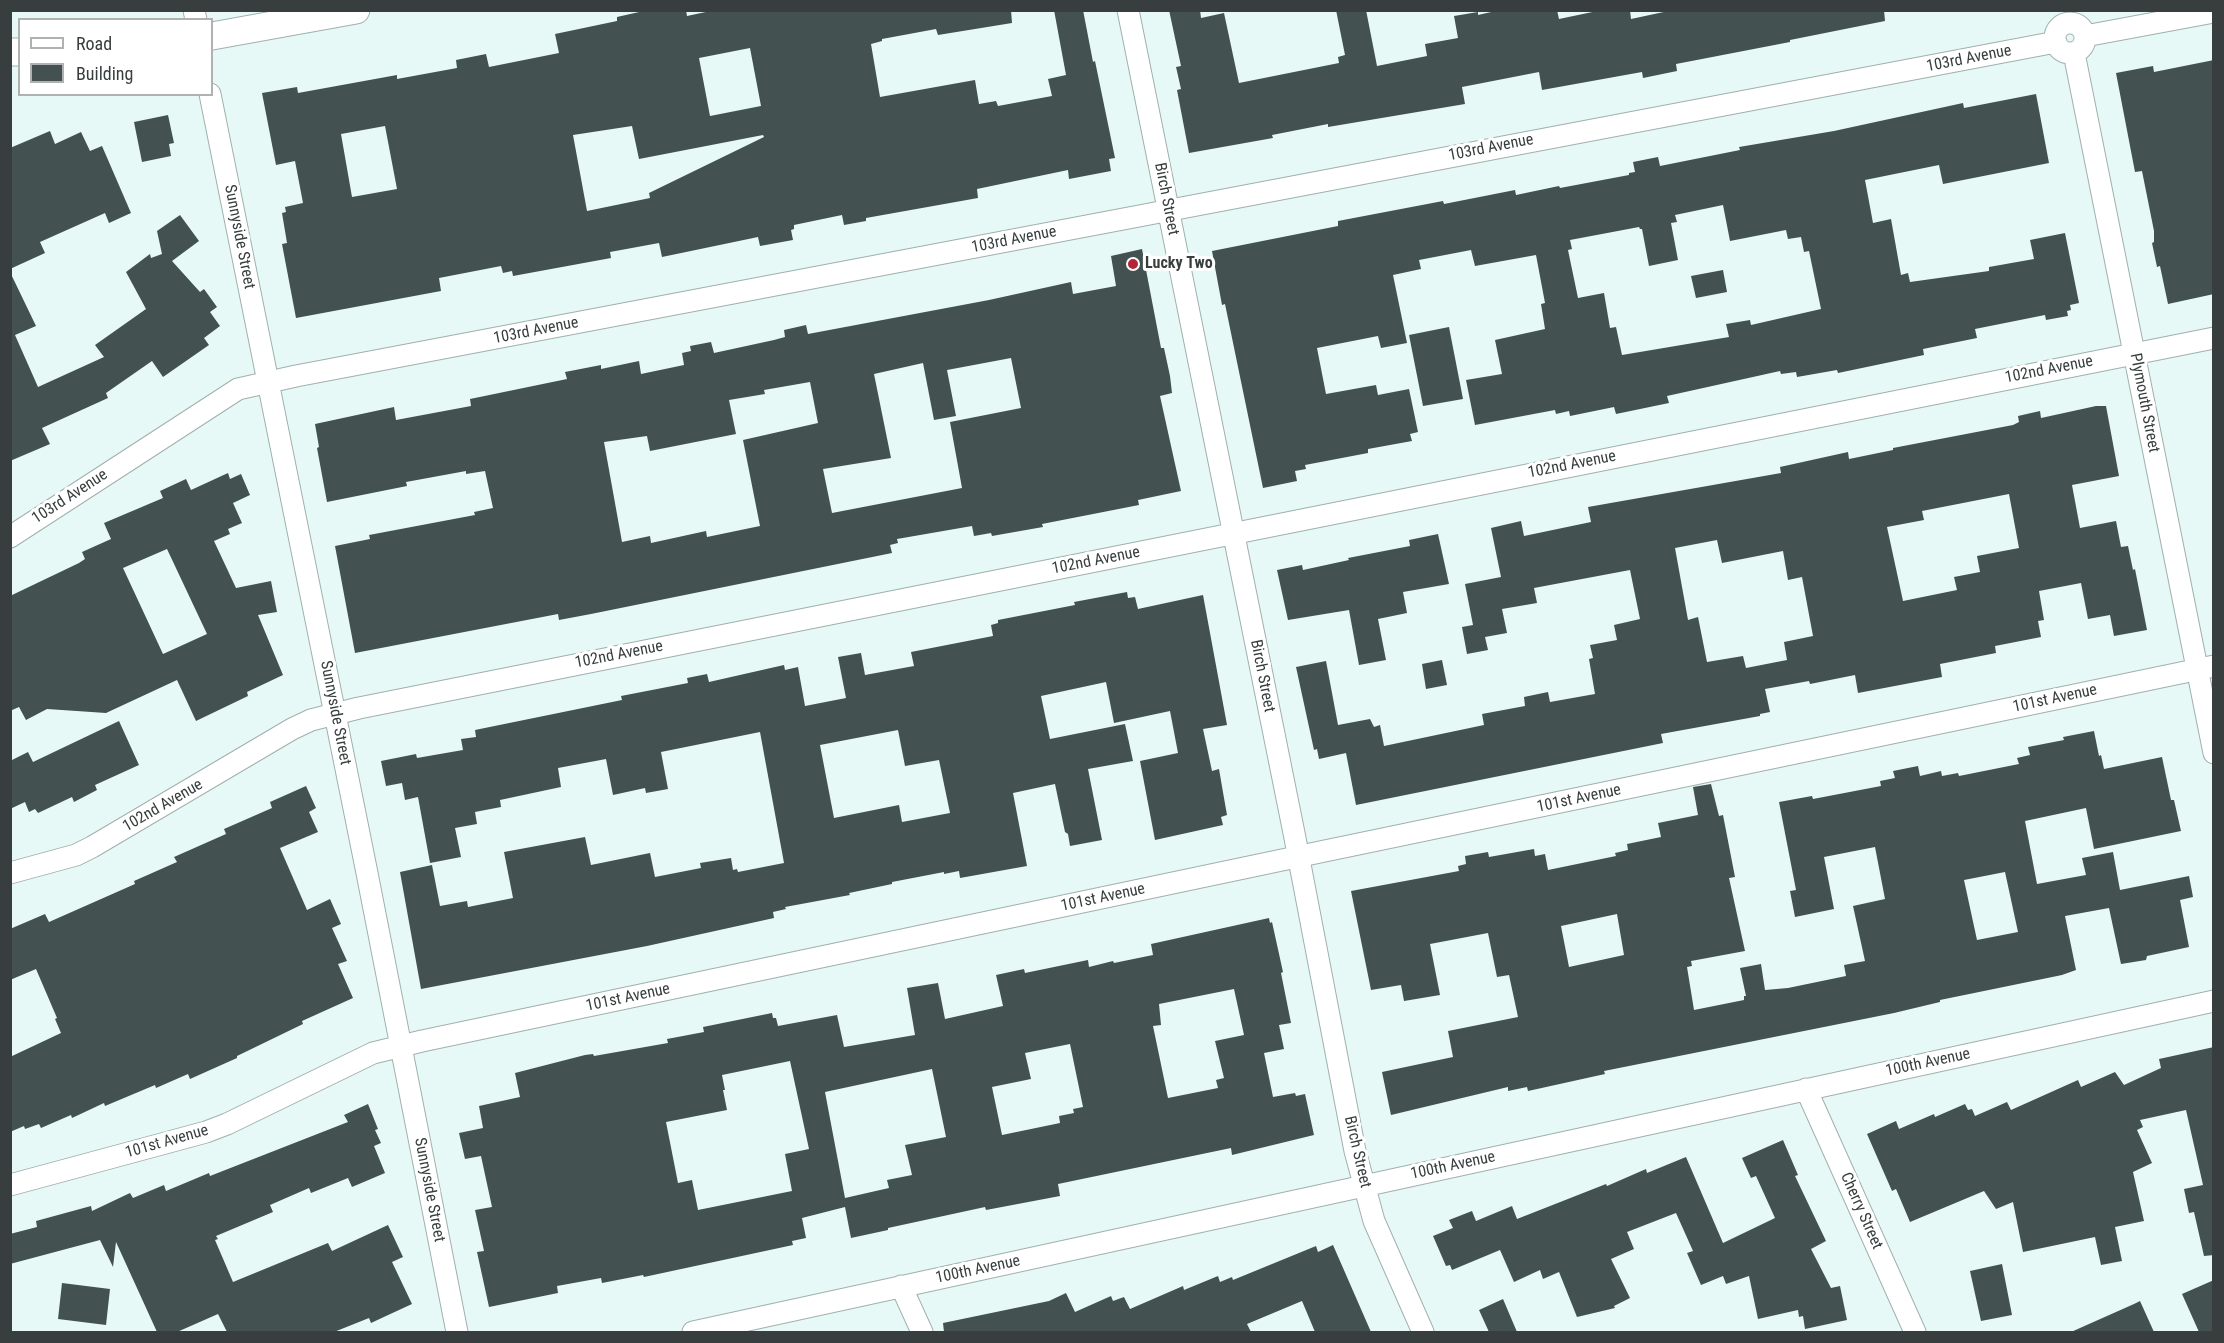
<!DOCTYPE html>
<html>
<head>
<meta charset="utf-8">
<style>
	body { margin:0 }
	#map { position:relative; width:2224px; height:1343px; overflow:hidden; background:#e7f9f6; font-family:"Roboto Condensed",sans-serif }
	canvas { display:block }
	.frame { position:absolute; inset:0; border:12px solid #373e3d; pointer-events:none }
	.legend { position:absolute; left:18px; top:18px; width:195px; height:78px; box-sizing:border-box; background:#fff; border:2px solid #afb2b1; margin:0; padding:8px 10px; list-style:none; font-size:18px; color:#373e3d }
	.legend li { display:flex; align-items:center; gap:12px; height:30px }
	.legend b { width:30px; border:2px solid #afb2b1 }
</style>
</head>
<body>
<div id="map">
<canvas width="2224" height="1343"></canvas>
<div class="frame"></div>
<ul class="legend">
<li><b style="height:8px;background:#fff"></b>Road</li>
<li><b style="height:16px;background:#435150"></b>Building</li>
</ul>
</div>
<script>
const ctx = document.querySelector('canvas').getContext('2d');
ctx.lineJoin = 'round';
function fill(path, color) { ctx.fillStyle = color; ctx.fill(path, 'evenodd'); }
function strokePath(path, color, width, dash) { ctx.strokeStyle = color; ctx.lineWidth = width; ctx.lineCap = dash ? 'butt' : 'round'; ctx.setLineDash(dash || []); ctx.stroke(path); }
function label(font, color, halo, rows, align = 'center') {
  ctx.font = font + ' "Roboto Condensed",sans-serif'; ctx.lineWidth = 6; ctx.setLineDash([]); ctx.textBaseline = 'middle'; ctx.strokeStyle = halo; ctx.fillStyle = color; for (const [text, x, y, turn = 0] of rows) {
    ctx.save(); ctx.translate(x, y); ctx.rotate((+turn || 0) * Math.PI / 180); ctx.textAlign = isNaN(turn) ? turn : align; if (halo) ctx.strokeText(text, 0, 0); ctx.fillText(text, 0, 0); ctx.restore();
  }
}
fill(new Path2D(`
	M648 10H686L687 16 715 10H1011L1012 23 938 35 936 29 882 39V41L871 44 880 97 975 80 979 104 996 101 998 106 1052 96 1048 79 1066 75 1054 10H1083L1093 62 1095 61 1115 158 1109 159 1111 171 1069 179 1068 170 977 189 978 198 866 218V221L844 225 842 215 794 225V229L791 230 793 240 760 246 758 237 662 257 659 243 610 252 611 258 513 276 512 271 503 273 501 266 439 278 441 291 296 318 282 244 287 243 282 213 286 212 285 207 303 203 295 161 276 165 262 93 297 87 298 93 397 75V79L457 68 456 60 486 54 489 67 559 53 555 34 617 21V17ZM750 48 761 106 710 116 699 58ZM385 126 397 189 352 197 341 134ZM632 126 639 159 763 135 764 137 649 193 650 198 587 211 573 135Z
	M1169 10H1200L1201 18 1224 13 1239 83 1339 63 1338 57 1345 55 1336 10H1366L1377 66 1427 56 1425 44 1458 38 1454 16 1478 12V15L1500 10H1557L1559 19 1602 10H1630L1631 19 1673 10H1884L1885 21 1790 40V42L1676 64 1677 71 1643 78 1642 72 1542 90 1539 72 1462 87 1465 104 1328 127V124L1272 135 1273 138 1189 153 1177 90 1181 89 1176 67 1181 66Z
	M2214 60V294L2168 304 2160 266 2157 267 2152 243 2154 242V231L2142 171 2135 172 2116 73 2153 66 2154 72Z
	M2036 94 2049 163 1943 184 1939 165 1865 180 1873 223 1891 219 1901 275 1908 273 1910 282 1989 271V267L2034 259 2030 240 2065 233 2079 303 2070 305 2071 310 2067 311 2068 316 2046 320 2045 315 1975 329 1977 338 1923 349 1924 355 1838 373 1837 370 1797 377 1796 372 1781 374 1780 371 1667 396 1669 403 1616 414 1614 407 1570 416 1569 411 1556 414 1555 410 1475 425 1466 380 1502 374 1495 340 1545 329 1541 304 1545 303 1536 255 1475 266 1471 250 1419 260 1421 269 1393 275 1407 343 1381 348 1378 336 1317 348 1326 394 1376 385 1378 395 1409 389 1418 432 1410 434 1412 441 1368 449V453L1305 465 1306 469 1295 471 1297 481 1263 488 1225 304 1222 305 1212 251 1338 226V221L1443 201 1444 204 1515 190 1516 195 1559 186 1560 188 1629 175V173L1635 172 1633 162 1658 157 1660 166 1740 150 1739 147 1834 131 1963 103 1964 108ZM1723 205 1730 241 1786 230 1788 239 1801 237 1804 252 1809 251 1821 309 1751 325 1750 320 1726 324 1729 337 1622 355 1616 327 1610 328 1604 293 1578 298 1568 250 1572 249 1570 240 1639 227 1640 229H1642L1649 266 1678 260 1671 223 1677 222 1675 215Z
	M168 115 174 143 169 144 171 156 142 162 134 122Z
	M50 131 55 144 81 132 90 151 102 146 131 213 109 223 105 213 40 242 45 253 10 269V148Z
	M180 215 199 241 172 261 200 292 204 289 217 307 210 312 220 326 204 338 209 345 163 377 152 361 106 393 108 398 42 428 50 444 10 461V272L36 326 15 335 38 387 104 357 95 345 146 309 126 272 150 254 151 258 162 254 157 231Z
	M1142 249 1161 348H1164L1170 376 1172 393 1160 396 1181 491 1138 500 1139 505 1042 524 1043 527 992 536 991 533 974 536 972 526 897 539 898 543 890 545 892 553 591 614 559 620 558 614 355 653 335 546 370 539 369 535 475 515 474 512 493 508 485 471 466 474V471L406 482 407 486 327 502 317 448 319 447 315 424 394 407 396 420 471 406 470 399 567 379 565 372 601 365V369L639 361 641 374 684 365 682 353 691 351 690 346 711 342 714 353 774 340 785 337 784 330 806 325 808 334 989 300 1071 282 1073 294 1116 286 1111 256ZM1011 358 1021 408 950 422 962 488 832 513 823 469 891 458 874 374 923 363 934 420 956 416 947 370ZM810 382 818 423 743 440 760 526 707 537 706 531 651 543 650 536 622 542 604 442 647 436 650 451 736 434 729 400 765 394 764 390Z
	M1723 270 1727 292 1696 298 1691 276Z
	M1449 327 1463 399 1423 406 1409 335Z
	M2096 406H2106L2119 476 2072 485 2080 528 2116 521 2121 547 2128 546 2133 570 2135 569 2147 630 2114 636 2110 615 2088 619 2081 583 2039 591 2044 620 2038 621 2041 637 1995 646 1996 653 1940 664 1942 677 1858 693 1855 675 1810 684 1809 681 1765 689 1770 712 1760 714V716L1661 734 1663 743 1356 805 1346 753 1319 759 1317 749 1314 750 1296 667 1326 661 1338 725 1370 719 1374 727 1380 725 1384 746 1484 725 1482 714 1525 706 1524 697 1548 692 1550 702 1595 694 1589 659 1593 658 1590 645 1617 640 1614 625 1640 619 1630 570 1534 588 1537 603 1502 609 1507 633 1485 637 1488 650 1467 654 1462 627 1473 625 1465 584 1501 577 1491 528 1521 521 1524 536 1591 522 1588 507 1781 473 1780 467 1848 452 1849 459 1893 450V448L2013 425 2019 422 2018 416 2040 411 2041 418ZM2009 494 2019 548 1977 556 1980 572 1954 577 1957 590 1903 601 1887 527 1924 520 1922 511ZM1717 540 1722 563 1783 551 1788 580 1802 577 1813 636 1784 642 1787 660 1746 668 1743 656 1707 662 1698 617 1688 620 1675 548Z
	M228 473 230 479 241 474 250 495 233 503 242 523 228 529 230 534 214 541 236 588 271 581 277 612 258 615 283 675 247 692 248 696 196 721 177 680 106 713 47 709 26 720 19 707 10 711V596L79 563 85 559 82 552 111 539 104 523 163 498 160 491 186 479 191 490ZM167 549 207 634 163 654 123 568Z
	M1438 534 1449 584 1403 592 1407 613 1378 619 1386 660 1359 665 1349 610 1288 620 1277 570 1302 565 1303 570 1349 560 1348 558 1410 546 1409 540Z
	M1127 592 1128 598 1135 597 1138 609 1203 595 1227 725 1203 729 1212 771 1219 769 1224 798 1227 815 1221 817 1223 825 1155 840 1140 761 1178 753 1170 711 1114 723 1106 682 1041 696 1050 739 1125 724 1133 761 1088 769 1102 840 1070 846 1068 834 1065 832 1055 784 1013 793 1027 866 960 878 959 871 944 874V872L892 882V884L849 893 850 895 785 907 786 909 773 912 774 918 647 946 421 989 400 872 432 865 440 906 467 901 468 907 513 898 504 852 585 837 591 865 650 853 655 877 701 868 700 863 731 858 733 870 737 869 738 872 784 863 760 732 661 752 668 789 646 793 645 788 613 795 606 759 558 768 561 787 500 800 501 807 475 812 477 824 455 828 461 857 430 863 418 797 405 800 402 783 386 786 381 761 416 754 417 758 463 750 461 739 476 737 475 730 622 700 621 696 688 683 687 678 707 674 709 682 784 665 785 670 798 667 805 706 846 698 838 657 861 653 865 675 914 666 911 652 993 636 991 625 998 623V620L1075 605 1074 602ZM898 730 905 766 939 760 950 813 902 822 899 805 834 818 820 745Z
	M1442 660 1447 685 1426 689 1422 664Z
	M119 721 139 765 95 785 97 790 74 802 72 797 38 813 35 809 29 812 25 802 10 809V761L28 752 33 762Z
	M2094 731 2099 756 2101 755 2104 769 2162 757 2171 800H2174L2181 831 2094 849 2086 808 2025 821 2037 884 2086 875 2082 858 2113 852 2120 890 2189 876 2193 897 2180 900 2189 947 2147 956 2146 960 2121 964 2109 908 2065 916 2076 970 2062 975 1940 1000V1002L1894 1013 1604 1071 1605 1074 1528 1091 1527 1087 1508 1091V1087L1391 1115 1382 1072 1453 1057 1448 1031 1518 1017 1509 975 1497 977 1488 933 1430 944 1440 995 1404 1001 1401 985 1371 990 1351 891 1459 871 1458 866 1466 864 1465 856 1488 852 1489 857 1534 849 1535 856 1545 854 1548 870 1616 856 1615 853 1628 850 1627 844 1661 837 1658 823 1698 815 1693 787 1711 784 1719 816 1723 815 1735 877 1729 878 1745 951 1691 961 1692 966 1687 967 1694 1010 1744 1000V996H1746L1740 968 1761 964 1765 990 1788 988 1846 976 1844 965 1865 961 1853 906 1885 899 1875 847 1824 857 1834 909 1795 917 1790 891 1796 890 1779 802 1812 796 1813 799 1881 786 1880 781 1895 778 1893 771 1918 766 1920 776 1941 771 1942 776 1958 773 1959 776 2019 764 2017 758 2030 755 2028 747 2064 740 2063 737ZM2005 872 2018 932 1977 940 1964 880ZM1617 914 1624 955 1569 967 1561 926Z
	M306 786 316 808 309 812 318 832 280 848 307 910 330 899 341 924 332 928 347 961 338 964 353 998 302 1021 303 1024 237 1056V1058L190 1079 188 1074 156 1088 155 1085 105 1106 104 1103 72 1118 71 1115 41 1128 39 1124 25 1129 24 1126 10 1132V1057L61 1033 55 1019 57 1018 36 969 10 980V929L45 914 49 922 135 884 134 881 177 862 174 857 226 834 224 829 272 808 270 802Z
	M1269 918 1270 923 1272 922 1283 972 1281 973 1291 1023 1279 1025 1284 1049 1264 1053 1273 1097 1295 1093 1296 1096 1305 1094 1314 1135 1232 1155 1231 1148 1058 1184 1060 1196 986 1210 985 1207 888 1228V1230L851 1238 845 1207 802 1218 806 1238 792 1241 793 1245 644 1277 643 1275 602 1283 601 1278 557 1286 558 1293 489 1307 477 1252 484 1251 475 1210 492 1207 481 1156 465 1159 459 1133 483 1128 479 1106 520 1097 515 1073 585 1055 593 1054 594 1056 668 1043 667 1039 704 1032 703 1027 772 1013 773 1018H776L778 1026 837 1015 844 1047 915 1035 907 988 938 983 945 1019 1003 1006 996 975 1024 969 1025 973 1088 960 1089 967 1113 961 1114 963 1153 955 1151 944ZM1234 989 1244 1035 1215 1041 1224 1078 1216 1080 1218 1088 1168 1098 1153 1026 1161 1025 1159 1004ZM1070 1044 1083 1107 1073 1109 1074 1113 1059 1116 1060 1123 1002 1135 992 1087 1031 1079 1025 1053ZM790 1061 809 1149 785 1154 792 1191 698 1210 692 1180 678 1183 666 1122 727 1110 723 1090H725L722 1075ZM932 1069 946 1137 905 1145 912 1175 887 1180 889 1188 845 1198 825 1092Z
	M2214 1047V1255L2204 1256 2194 1212 2189 1213 2184 1189 2203 1185 2186 1110 2140 1120 2143 1127 2137 1130 2152 1163 2133 1172 2144 1221 2115 1227 2122 1261 2101 1265 2095 1237 2023 1252 2013 1202 1996 1209 1984 1191 1910 1222 1896 1189 1892 1191 1867 1134 1896 1121 1899 1129 1934 1114 1935 1117 1965 1104 1968 1110 1972 1109 1975 1116 2007 1102 2011 1110 2078 1080 2081 1087 2115 1072 2124 1085 2161 1068 2159 1059Z
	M368 1104 378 1129 375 1130 381 1143 374 1146 385 1173 352 1187 348 1178 311 1193 309 1188 270 1205 273 1212 216 1236 218 1239 215 1240 233 1282 328 1243 332 1251 388 1225 403 1257 392 1262 412 1304 386 1316 371 1323 369 1318 334 1332H227L218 1314 177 1332H157L116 1242 113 1267 100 1240 10 1264V1234L37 1227 36 1221 91 1206 92 1211 130 1193 133 1198 164 1185 166 1191 209 1173 210 1176 348 1122 344 1115Z
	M1783 1140 1798 1175 1795 1176 1826 1241 1811 1249 1831 1288 1840 1286 1847 1320 1805 1329 1803 1316 1799 1317 1798 1310 1758 1319 1749 1276 1726 1284 1723 1276 1701 1285 1687 1253 1693 1251 1676 1213 1627 1232 1634 1249 1611 1259 1630 1298 1614 1306 1615 1308 1577 1317 1559 1272 1543 1279 1540 1270 1514 1282 1500 1250 1452 1270 1450 1265 1446 1266 1433 1236 1453 1228 1449 1220 1472 1211 1476 1221 1512 1206 1517 1219 1606 1184 1607 1186 1646 1169 1647 1173 1686 1157 1723 1243 1775 1218 1756 1176 1751 1178 1742 1158Z
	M1333 1245 1371 1332H1315L1302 1301 1247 1324 1251 1332H944L943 1323 1049 1301 1066 1293 1075 1312 1111 1296 1113 1301 1124 1297 1130 1309 1183 1286 1184 1290 1218 1276 1220 1282 1232 1277 1233 1280 1316 1246 1318 1252Z
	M2002 1264 2012 1315 1981 1321 1970 1271Z
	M2214 1280V1332H2199L2182 1294Z
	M62 1283 110 1289 106 1325 58 1319Z
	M1503 1299 1517 1332H1489L1479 1310Z
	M2140 1301 2154 1332H2071L2134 1304Z`), '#435150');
const minor = new Path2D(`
	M194 10 196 20
	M1128 10 1294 833 1355 1151 1374 1221 1423 1332
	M2055 38a15 15 0 1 1 30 0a15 15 0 1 1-30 0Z
	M2085 36 2214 12
	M2074 53 2214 753
	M210 94 366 868 457 1332
	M10 537 238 389 296 376 2056 42
	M10 873 76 855 92 847 292 729 311 720 359 708 2214 338
	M1806 1089 1915 1332
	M10 1185 206 1132 227 1124 373 1053 422 1041 1320 852 2214 666
	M901 1286 922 1332
	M693 1332 2214 1001`);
const tertiary = new Path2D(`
	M212 36 356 10
	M10 52H20`);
strokePath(minor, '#a0b0ae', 23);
strokePath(tertiary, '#a0b0ae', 29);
strokePath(minor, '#fff', 21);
strokePath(tertiary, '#fff', 27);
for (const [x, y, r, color] of [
	[1133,264,6,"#b5233a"]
]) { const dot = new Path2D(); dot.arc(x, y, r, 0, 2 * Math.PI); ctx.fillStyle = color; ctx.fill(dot); strokePath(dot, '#fff', 2); }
label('16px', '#373e3d', '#fff', [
	["103rd Avenue",1969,59,-11],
	["103rd Avenue",1491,148,-11],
	["Birch Street",1166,199,79],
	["Sunnyside Street",239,237,79],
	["103rd Avenue",1014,240,-11],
	["103rd Avenue",536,331,-11],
	["102nd Avenue",2049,370,-11],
	["Plymouth Street",2144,403,79],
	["102nd Avenue",1572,465,-11],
	["103rd Avenue",70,497,-33],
	["102nd Avenue",1096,561,-11],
	["102nd Avenue",619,655,-11],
	["Birch Street",1262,676,79],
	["101st Avenue",2055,699,-12],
	["Sunnyside Street",335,713,79],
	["101st Avenue",1579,799,-12],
	["102nd Avenue",163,806,-30],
	["101st Avenue",1103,898,-12],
	["101st Avenue",628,998,-12],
	["100th Avenue",1928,1063,-12],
	["101st Avenue",167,1142,-16],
	["Birch Street",1357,1152,77],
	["100th Avenue",1453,1166,-12],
	["Sunnyside Street",429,1190,79],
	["Cherry Street",1861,1211,66],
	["100th Avenue",978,1270,-12]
]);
label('bold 16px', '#373e3d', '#fff', [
	["Lucky Two",1145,264]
], 'left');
</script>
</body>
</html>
